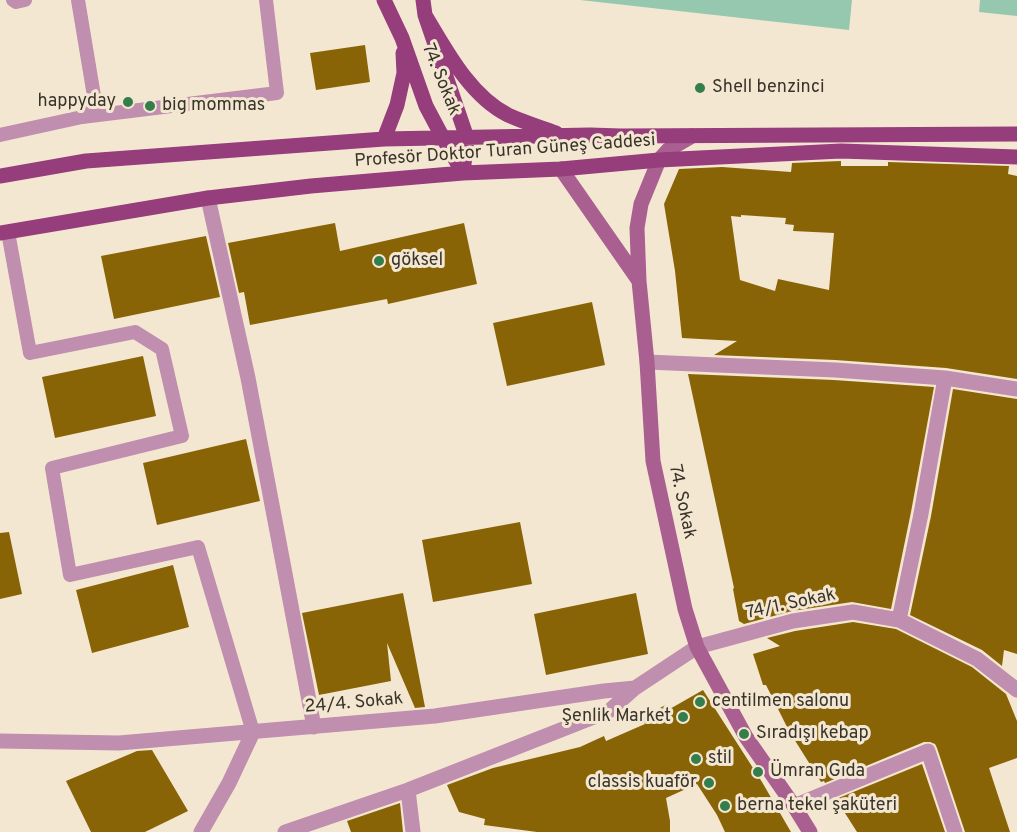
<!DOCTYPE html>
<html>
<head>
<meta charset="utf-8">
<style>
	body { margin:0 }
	canvas { display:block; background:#f4e7d1 }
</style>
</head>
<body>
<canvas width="1017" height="832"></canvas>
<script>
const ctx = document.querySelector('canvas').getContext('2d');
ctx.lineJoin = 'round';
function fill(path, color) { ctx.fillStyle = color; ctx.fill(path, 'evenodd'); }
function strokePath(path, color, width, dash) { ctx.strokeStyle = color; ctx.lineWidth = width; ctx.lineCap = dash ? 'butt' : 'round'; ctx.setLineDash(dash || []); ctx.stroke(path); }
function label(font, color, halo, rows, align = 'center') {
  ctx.font = font + ' Overpass,sans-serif'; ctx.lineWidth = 6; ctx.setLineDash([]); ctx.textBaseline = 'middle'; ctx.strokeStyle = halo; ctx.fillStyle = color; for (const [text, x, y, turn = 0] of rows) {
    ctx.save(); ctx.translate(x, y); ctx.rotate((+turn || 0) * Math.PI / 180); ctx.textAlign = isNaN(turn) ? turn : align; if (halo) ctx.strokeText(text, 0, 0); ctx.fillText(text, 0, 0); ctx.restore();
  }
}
fill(new Path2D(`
	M580 0H852L849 30Z
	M980 0H1017V16L979 12Z`), '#95c8ae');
fill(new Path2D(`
	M365 45 370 82 316 90 310 53Z
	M841 161V166H888V162L1009 166 1008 174 1017 176V379L946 368 835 360 714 355 737 341 682 338 675 271 664 204 679 169 722 167 791 172 792 163ZM741 215 786 218 785 224 794 225 793 231 834 233 829 290 778 279 775 291 740 280 731 216 741 217Z
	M335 223 340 251 464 223 477 284 388 304 387 299 250 325 244 292 239 293 228 243Z
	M206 236 220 297 114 319 101 256Z
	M592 302 605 365 507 386 493 323Z
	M143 356 156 416 55 438 42 377Z
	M688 374 834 380 934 387 911 512 891 609 852 602 792 611 744 624 739 621 733 589 734 588Z
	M953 389 1017 399V654L1004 650 1002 666 982 650 910 615 931 516Z
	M246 439 260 501 157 525 143 463Z
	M520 522 532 584 433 602 422 540Z
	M9 532 22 594 0 599V533Z
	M173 565 189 627 92 653 76 590Z
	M403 593 425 707 415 708 387 643 391 681 319 695 302 613Z
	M636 593 648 654 546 675 534 614Z
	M853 622 896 629 972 667 1006 694 1017 721V758L989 768 1010 832H965L937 748 935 744 930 742H924L825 783 824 781 821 782 789 731 766 685H763L753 654 780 646 767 638 795 631Z
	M703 690 762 782 791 832H725L717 815 697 784 666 798 670 821V832H537L484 825 485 819 459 812 447 785 493 768 580 747 604 736 606 741 645 724 642 719 665 705 668 710Z
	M152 750 188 811 145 832H91L66 781 137 751Z
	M922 764 945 832H857L836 799Z
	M400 803 403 832H351L347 821Z`), '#896407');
strokePath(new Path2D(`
	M13 0 16 2 25 0
	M78 0 94 96 82 117
	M0 135 82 117 277 93 266 0
	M8 232 30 353 135 332 162 349 182 436 52 468 70 575 198 547 253 732`), '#c08eae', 14);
strokePath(new Path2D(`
	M208 198 248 378 314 727
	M647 362 835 370 945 378 1017 389
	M899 620 921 514 945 378
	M0 741 119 743 435 716 604 691 635 688 697 647 793 621 853 612 899 620 977 659 1017 690
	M408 790 413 832
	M794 806 928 751 955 832
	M201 832 229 783 253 732
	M285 832 408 790 609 711 635 688`), '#c08eae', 15);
strokePath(new Path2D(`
	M692 136 668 150 659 160 641 204 637 228 639 281 647 362 653 461 685 609 697 647 746 737 794 806 810 832
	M561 169 639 281`), '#a96091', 15);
strokePath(new Path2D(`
	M384 0 402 38 426 106 443 138 463 173
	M423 0 425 15 467 138 463 173
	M425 15C446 50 470 96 508 115 523 122 540 127 556 133
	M384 139 397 105 404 73 403 53
	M0 176 86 161 384 139 590 135 621 136 1017 134
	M0 233 208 198 311 186 463 173 561 169 659 160 841 151 1017 157`), '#963d7c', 15);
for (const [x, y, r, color] of [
	[700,88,6,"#347e4b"],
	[128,102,6,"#347e4b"],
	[150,106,6,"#347e4b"],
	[379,261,6,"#347e4b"],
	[700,702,6,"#347e4b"],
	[683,717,6,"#347e4b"],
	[744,734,6,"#347e4b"],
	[696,759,6,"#347e4b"],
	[758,772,6,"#347e4b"],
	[709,783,6,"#347e4b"],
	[725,806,6,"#347e4b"]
]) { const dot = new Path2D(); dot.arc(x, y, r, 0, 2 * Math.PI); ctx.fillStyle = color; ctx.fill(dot); strokePath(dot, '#f4e7d1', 2); }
label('18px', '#39342b', '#f4e7d1', [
	["74. Sokak",440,80,68],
	["Profesör Doktor Turan Güneş Caddesi",505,152,-4],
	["74. Sokak",681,502,78],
	["74/1. Sokak",791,605,-12],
	["24/4. Sokak",354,704,-5]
]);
label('18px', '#39342b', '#f4e7d1', [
	["Shell benzinci",712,88],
	["happyday",116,102,"right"],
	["big mommas",162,106],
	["göksel",391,261],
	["centilmen salonu",712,702],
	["Şenlik Market",671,717,"right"],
	["Sıradışı kebap",756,734],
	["stil",708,759],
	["Ümran Gıda",770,772],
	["classis kuaför",697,783,"right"],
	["berna tekel şaküteri",737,806]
], 'left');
</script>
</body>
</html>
